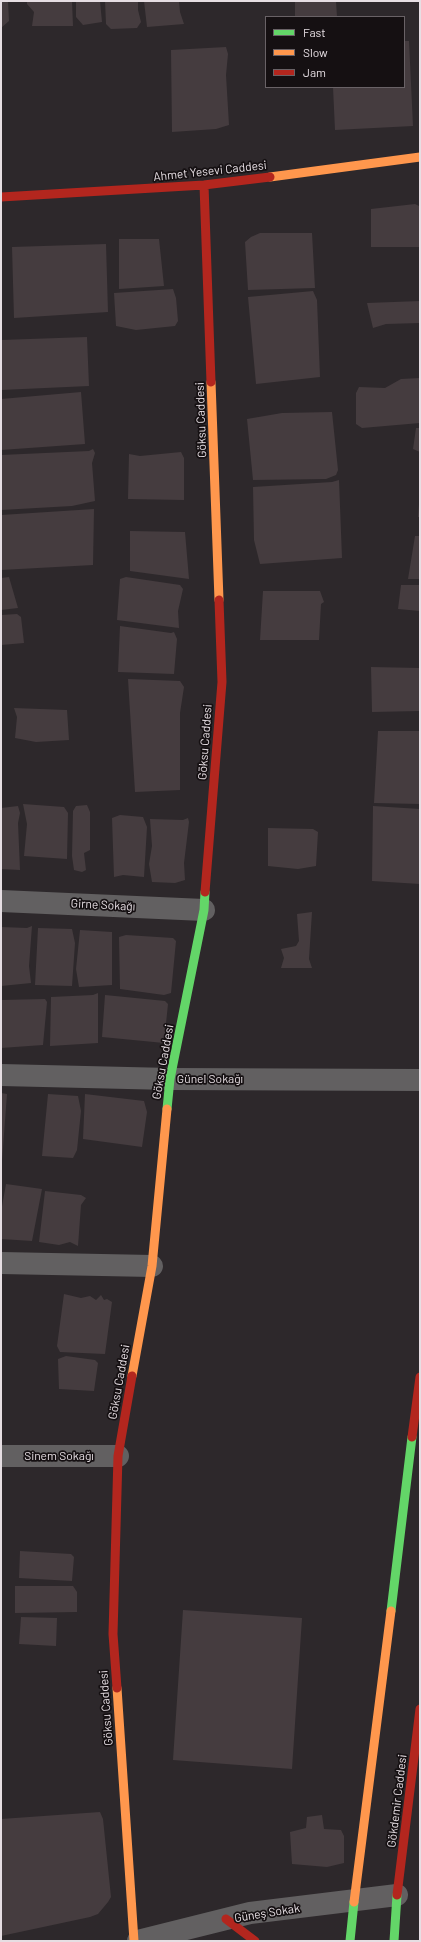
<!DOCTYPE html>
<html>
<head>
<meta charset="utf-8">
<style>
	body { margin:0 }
	#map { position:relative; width:421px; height:1942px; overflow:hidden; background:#2d282b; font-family:Barlow,sans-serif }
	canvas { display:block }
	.frame { position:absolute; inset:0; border:2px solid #e6dee3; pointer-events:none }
	.legend { position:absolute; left:265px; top:16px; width:140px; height:72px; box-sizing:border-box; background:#151012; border:1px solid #696266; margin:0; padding:5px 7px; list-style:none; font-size:12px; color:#e6dee3 }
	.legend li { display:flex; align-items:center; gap:8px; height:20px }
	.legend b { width:20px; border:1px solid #696266 }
</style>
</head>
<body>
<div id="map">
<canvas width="421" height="1942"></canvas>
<div class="frame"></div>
<ul class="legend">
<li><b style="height:5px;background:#63d668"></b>Fast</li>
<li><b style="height:5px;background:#ff974d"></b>Slow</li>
<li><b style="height:5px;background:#b3261e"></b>Jam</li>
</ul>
</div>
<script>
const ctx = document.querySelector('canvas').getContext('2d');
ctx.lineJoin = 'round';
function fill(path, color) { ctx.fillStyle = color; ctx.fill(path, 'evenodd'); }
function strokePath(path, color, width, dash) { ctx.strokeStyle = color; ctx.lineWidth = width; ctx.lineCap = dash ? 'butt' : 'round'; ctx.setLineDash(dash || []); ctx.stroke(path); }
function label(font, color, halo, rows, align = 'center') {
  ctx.font = font + ' Barlow,sans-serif'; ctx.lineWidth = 3.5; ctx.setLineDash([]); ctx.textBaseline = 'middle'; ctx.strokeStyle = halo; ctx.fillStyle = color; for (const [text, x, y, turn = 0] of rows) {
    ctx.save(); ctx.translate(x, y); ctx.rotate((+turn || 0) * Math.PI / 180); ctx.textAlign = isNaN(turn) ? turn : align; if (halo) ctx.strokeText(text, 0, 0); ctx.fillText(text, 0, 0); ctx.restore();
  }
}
fill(new Path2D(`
	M1 1H8L9 21 1 28Z
	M27 1H72L73 26H32L34 12 27 4Z
	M76 1H100L102 22 83 25 76 17Z
	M105 1H138V10L141 22 137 28 111 29 106 24Z
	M144 1H179L180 12 184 24 147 27Z
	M295 1H336L337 17H295Z
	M404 41H409L413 126 335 130 333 87H404Z
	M226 47 228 54 226 75 229 125 216 129 172 132 171 50Z
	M415 204 419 206 420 247H371V209Z
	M260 233H312L315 288 248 290 245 242 251 237Z
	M119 239H159L164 286 119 289Z
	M106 244 108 312 14 318 12 247Z
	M173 289 176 298 178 321 175 326 136 330 116 326 114 293Z
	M313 291 317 300 320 377 256 384 248 297Z
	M420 301V323L386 324 373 328 367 303Z
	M87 337 89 386 1 390V340Z
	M420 378V423L362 428 356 424V393L359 387 385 388 401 379Z
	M81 392 85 444 1 450V399Z
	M332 412 338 470 336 475 326 479 253 480 247 419 282 413Z
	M416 428H420V452L413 449Z
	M93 449 95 453 92 463 95 501 72 506 1 510V455L89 451Z
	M181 452 184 458V500L128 499 129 454 140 456Z
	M339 480 342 558 260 564 254 540 253 487 332 482Z
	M419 504 420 517H418Z
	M94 509 93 565 1 570V515Z
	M130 531 185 532 189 579 130 571Z
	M415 536H420V579H408Z
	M9 577 18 608 1 610V578Z
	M126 577 180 585 183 589 178 611 179 628 117 620 120 579Z
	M401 585H420V611L398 609Z
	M263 591H320L324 602 321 604 319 640H260Z
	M17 614 21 617 24 643 1 645V615Z
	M120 626 171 633 174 632 177 639 174 674 118 672Z
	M371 667 420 668V711L372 712Z
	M128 679 180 681 184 687 180 713V790L135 792Z
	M14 708 67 710 69 740 36 742 15 738 17 717Z
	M378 731H420V804L374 803Z
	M23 804 64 807 68 813 67 859 24 856 27 824Z
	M87 805 90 812V850L84 853 86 870 82 872 74 870 72 856 73 811 76 806Z
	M18 806 20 813 18 823 20 870 1 869V808Z
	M373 806 420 809V884L372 881Z
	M120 815 143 817 147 827 144 877 123 875 114 877 112 818Z
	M188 818 189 822 184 863 185 880 175 883 152 882 149 864 152 846 150 819 183 820Z
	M268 828 313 829 318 832 316 866 298 869 268 866Z
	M312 912 309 959 312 968H281L284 958 281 949 296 946 299 941 297 914Z
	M32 926 29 966 31 983 1 986V927L27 928Z
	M38 928 72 929 75 943 72 986 35 985Z
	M80 930 112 932V985L79 987 76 969Z
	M126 935 173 938 176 941 171 993 164 995 120 989 119 937Z
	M98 993V1043L50 1046 51 997 93 995Z
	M105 995 165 1001 168 1004 164 1043 102 1037Z
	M45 999 47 1002 43 1045 1 1048V1000Z
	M1 1093 7 1094 2 1161H1Z
	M48 1094 78 1096 81 1111 77 1150 73 1158 42 1156Z
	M85 1094 144 1101 147 1112 142 1147 83 1139Z
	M6 1184 42 1189 32 1241 1 1239V1212Z
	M45 1191 81 1195 86 1198 81 1205 78 1246 70 1242 59 1245 39 1242Z
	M64 1294 81 1298 90 1296 96 1300 101 1295 104 1300 107 1299 112 1302 105 1354 60 1352 57 1346Z
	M66 1356 95 1360 98 1363 94 1391 59 1389 58 1359Z
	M20 1551 71 1554 74 1557 72 1581 19 1578Z
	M15 1586H73L77 1592V1612L15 1613Z
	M183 1610 302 1618 292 1769 173 1760Z
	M21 1617 57 1618 56 1646 19 1644Z
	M100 1812 103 1819 111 1897 108 1902 98 1914 90 1917 1 1936V1819Z
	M322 1815 324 1829 341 1830 344 1836V1863L327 1867 292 1864 290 1832 306 1828 307 1817Z`), '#453c3f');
strokePath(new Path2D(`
	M1 901 204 910
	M1 1075 170 1079 420 1080
	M1 1263 152 1266
	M1 1456H118
	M138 1941 250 1913 397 1895`), '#626061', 22);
strokePath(new Path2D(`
	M167 1109 170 1079 204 910 205 892
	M391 1611 412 1437
	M350 1941 354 1902
	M394 1941 397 1895`), '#63d668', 9);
strokePath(new Path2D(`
	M270 177 420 157
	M211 382 219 600
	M132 1376 152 1266 167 1109
	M117 1688 134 1941
	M354 1902 391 1611`), '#ff974d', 9);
strokePath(new Path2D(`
	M204 185 211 382
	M1 197 204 185 270 177
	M205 892 222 682 219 600
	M412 1437 420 1377
	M117 1688 113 1634 118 1456 132 1376
	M397 1895 420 1709
	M226 1919 255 1941`), '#b3261e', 9);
label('12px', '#e6dee3', '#151012', [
	["Ahmet Yesevi Caddesi",210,171,-6],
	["Göksu Caddesi",201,420,-92],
	["Göksu Caddesi",205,742,-86],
	["Girne Sokağı",103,905,3],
	["Göksu Caddesi",163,1062,-80],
	["Günel Sokağı",210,1079],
	["Göksu Caddesi",119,1382,-80],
	["Sinem Sokağı",59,1456],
	["Göksu Caddesi",106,1708,-94],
	["Gökdemir Caddesi",397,1801,-83],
	["Güneş Sokak",267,1913,-9]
]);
</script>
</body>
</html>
